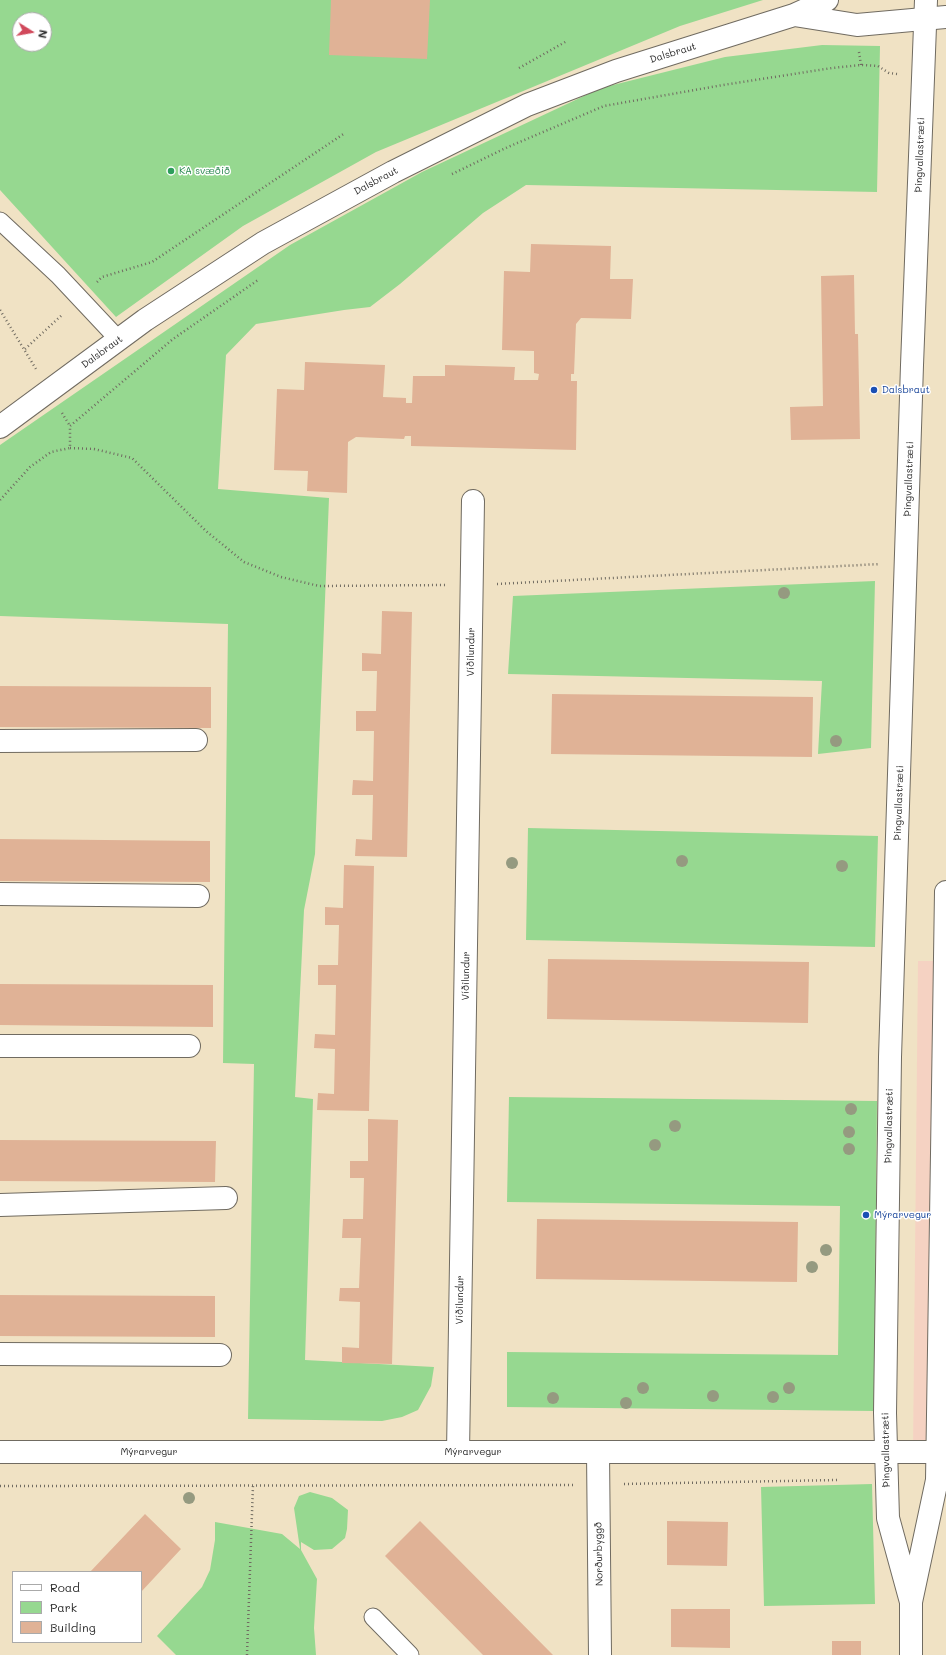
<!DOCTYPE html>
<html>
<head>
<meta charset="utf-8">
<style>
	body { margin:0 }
	#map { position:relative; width:946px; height:1655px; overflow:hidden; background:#f0e2c4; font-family:Mali,sans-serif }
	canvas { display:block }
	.legend { position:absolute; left:12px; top:1571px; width:130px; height:72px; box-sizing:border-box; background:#fff; border:1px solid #aaa; margin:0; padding:5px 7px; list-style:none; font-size:12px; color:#2b2b2b }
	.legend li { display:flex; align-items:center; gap:8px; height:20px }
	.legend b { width:20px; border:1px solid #aaa }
	.north { position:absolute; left:12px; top:12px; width:40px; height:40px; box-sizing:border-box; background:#fff; border:1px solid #aaa; border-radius:50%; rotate:101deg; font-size:11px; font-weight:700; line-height:16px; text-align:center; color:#2b2b2b }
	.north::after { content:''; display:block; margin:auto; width:14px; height:18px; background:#d1495b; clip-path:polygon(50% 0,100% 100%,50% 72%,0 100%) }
</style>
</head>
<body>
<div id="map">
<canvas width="946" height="1655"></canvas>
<ul class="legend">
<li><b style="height:5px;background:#fff"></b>Road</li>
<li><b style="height:11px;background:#96d890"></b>Park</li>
<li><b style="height:11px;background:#e0b296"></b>Building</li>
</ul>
<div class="north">N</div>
</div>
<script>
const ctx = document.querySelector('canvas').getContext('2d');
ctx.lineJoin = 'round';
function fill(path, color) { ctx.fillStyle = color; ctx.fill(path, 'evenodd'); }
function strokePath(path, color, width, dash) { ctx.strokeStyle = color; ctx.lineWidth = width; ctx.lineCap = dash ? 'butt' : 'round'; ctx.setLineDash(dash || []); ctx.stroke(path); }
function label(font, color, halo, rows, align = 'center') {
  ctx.font = font + ' Mali,sans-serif'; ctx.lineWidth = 3; ctx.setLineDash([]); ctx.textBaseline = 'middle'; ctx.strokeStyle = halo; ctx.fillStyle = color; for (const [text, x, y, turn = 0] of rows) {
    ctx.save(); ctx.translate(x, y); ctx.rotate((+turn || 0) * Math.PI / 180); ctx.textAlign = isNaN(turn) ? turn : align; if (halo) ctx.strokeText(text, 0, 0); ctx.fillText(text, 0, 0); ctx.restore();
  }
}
fill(new Path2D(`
	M918 961H946V1449L913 1451Z`), '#f5d2c2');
fill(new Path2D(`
	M0 0H763L680 26 376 152 243 226 116 317 0 190ZM20 20H44V44H20Z
	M822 45 880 46 877 192 526 185 483 213 400 284 370 307 344 310 256 324 226 355 218 489 329 498 315 854 304 910 295 1097 313 1099 305 1360 434 1367 431 1386 418 1410 402 1417 382 1421 248 1419 254 1064 223 1063 228 624 0 616V445L290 245 422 172 601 88 725 57Z
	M875 581 871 748 818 754 822 681 508 674 513 596Z
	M528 828 878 836 875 947 526 940Z
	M509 1097 877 1101 874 1411 507 1407V1352L838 1355 840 1206 507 1202Z
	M872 1484 875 1604 764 1606 761 1487Z
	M310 1492 332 1498 348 1510 347 1529 345 1538 332 1549 314 1550 301 1542V1550L317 1579 314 1628 316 1655H176L157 1636 202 1587 210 1570 215 1540V1522L282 1534 300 1549 294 1508 299 1496Z`), '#96d890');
fill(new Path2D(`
	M331 0H430L427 59 329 55Z
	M531 244 611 246 610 279H633L631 319 581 318 576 324 574 374H571V381H577L576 450 411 446V436H405L404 439 356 437 348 442 347 493 307 491 308 471 274 470 277 389 304 390 305 362 385 365 383 397 406 398V403H412L413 376H445V365L515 367 514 380H538L539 374 534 373V351L502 350 504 271 530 272Z
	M854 275 855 334H858L860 439 791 440 790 407 823 406 821 276Z
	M382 611 412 612 407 857 355 856 356 839 372 840 373 795H352L353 780 373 781 374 731H356V711H376L377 671H362V653L381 654Z
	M0 686 211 687V728L0 727Z
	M552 694 813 697 812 757 551 754Z
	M0 839 210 841V882L0 881Z
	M344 865 374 866 369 1111 317 1110 318 1093 334 1094 335 1049 314 1048 315 1034 335 1035 336 985H318V965H338L339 925H325V907L343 908Z
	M548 959 809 962 808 1023 547 1019Z
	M0 984 213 985V1027L0 1025Z
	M368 1119 398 1120 392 1364 342 1363V1347L359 1348 360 1302 339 1301 340 1288H359L361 1238H342L343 1219H363L364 1178H350V1161H368Z
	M0 1140 216 1141 215 1182 0 1181Z
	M537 1219 798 1222 797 1282 536 1279Z
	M0 1295 215 1296V1337L0 1336Z
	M145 1514 181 1549 141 1592V1572H90Z
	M420 1521 445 1546 553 1655H483L385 1556Z
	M667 1521 728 1522 727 1566 667 1565Z
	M671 1609H730V1648L671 1647Z
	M832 1641H861V1655H832Z`), '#e0b296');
const service = new Path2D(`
	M0 221 58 275 119 340
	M373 1617 410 1655`);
const minor = new Path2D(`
	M0 741 196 740
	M0 894 198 896
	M0 1046H189
	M0 1205 226 1198
	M0 1354 220 1355
	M0 1452H946
	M458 1452 473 501
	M598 1452 600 1655`);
const tertiary = new Path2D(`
	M794 15 857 25 946 17
	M0 427 145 320 263 243 393 172 527 105 616 71 794 15 827 0`);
const secondary = new Path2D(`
	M911 1602 888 1518 885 1413 890 1057 912 365 926 0
	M911 1655V1602L937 1480 946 892`);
strokePath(service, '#706b61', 19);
strokePath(minor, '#706b61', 24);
strokePath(tertiary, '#706b61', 24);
strokePath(secondary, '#706b61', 24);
strokePath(new Path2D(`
	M859 52 861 65
	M519 68 567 41
	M452 174 508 147 604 106 723 85 832 68 861 65 878 66 889 73 897 74
	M97 282 102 277 152 262 345 133
	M0 310 36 369
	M25 349 63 314
	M62 413 70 426
	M70 448 94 449 132 458 206 531 244 562 281 577 319 586 446 585
	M0 500 30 467 51 452 70 448V426L173 339 258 280
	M497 584 880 564
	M624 1484 837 1480
	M0 1486 573 1485
	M247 1655 253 1485`), '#706b61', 2.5, [1, 3]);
strokePath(service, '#fff', 17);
strokePath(minor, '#fff', 22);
strokePath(tertiary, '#fff', 22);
strokePath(secondary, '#fff', 22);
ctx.fillStyle = '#959a80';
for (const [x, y] of [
	[784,593],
	[836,741],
	[682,861],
	[512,863],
	[842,866],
	[851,1109],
	[675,1126],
	[849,1132],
	[655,1145],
	[849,1149],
	[826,1250],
	[812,1267],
	[643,1388],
	[789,1388],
	[713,1396],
	[773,1397],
	[553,1398],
	[626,1403],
	[189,1498]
]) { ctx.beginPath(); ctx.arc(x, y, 6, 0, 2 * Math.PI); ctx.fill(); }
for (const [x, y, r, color] of [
	[171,171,4,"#2e9e5b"],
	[874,390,4,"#1a4fb4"],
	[866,1215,4,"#1a4fb4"]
]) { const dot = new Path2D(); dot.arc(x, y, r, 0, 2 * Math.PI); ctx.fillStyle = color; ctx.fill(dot); strokePath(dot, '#fff', 1.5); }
label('10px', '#2b2b2b', '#fff', [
	["Dalsbraut",673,53,-17],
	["Þingvallastræti",920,155,-88],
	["Dalsbraut",376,181,-28],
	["Dalsbraut",102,352,-36],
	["Þingvallastræti",909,479,-88],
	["Víðilundur",471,652,-89],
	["Þingvallastræti",899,803,-88],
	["Víðilundur",466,976,-89],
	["Þingvallastræti",889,1126,-89],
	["Víðilundur",460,1300,-89],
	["Þingvallastræti",886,1450,-91],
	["Mýrarvegur",149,1452],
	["Mýrarvegur",473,1452],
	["Norðurbyggð",599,1554,-91]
]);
label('10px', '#27864d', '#fff', [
	["KA svæðið",179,171]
], 'left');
label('10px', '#164399', '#fff', [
	["Dalsbraut",882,390],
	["Mýrarvegur",874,1215]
], 'left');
</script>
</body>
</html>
